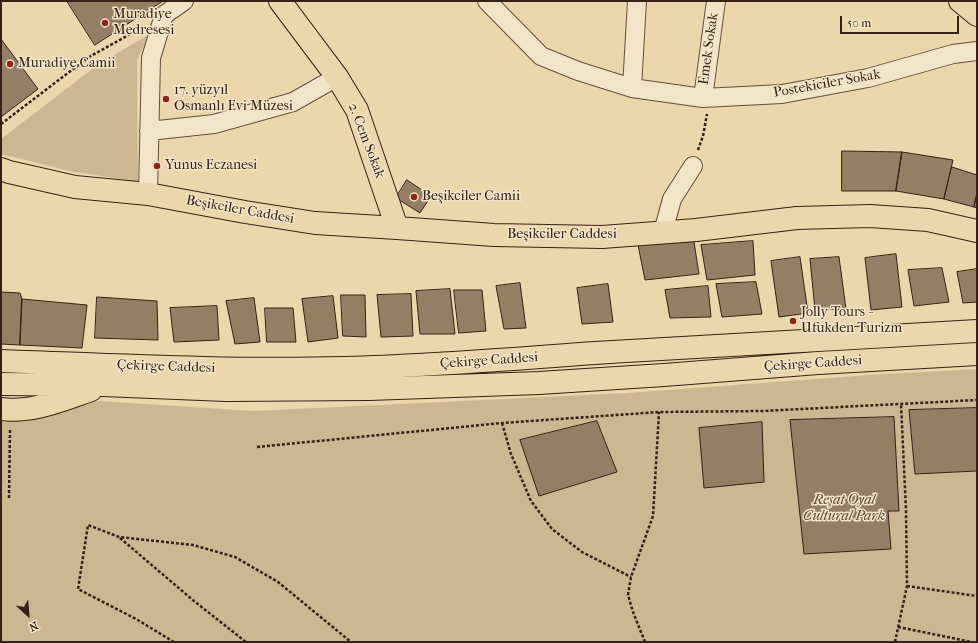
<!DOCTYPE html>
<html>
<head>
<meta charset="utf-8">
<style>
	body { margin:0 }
	#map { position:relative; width:978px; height:643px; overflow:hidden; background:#ecd6ab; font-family:"IM FELL French Canon",serif }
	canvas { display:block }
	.frame { position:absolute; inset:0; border:2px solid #362017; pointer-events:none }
	.north { position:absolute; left:8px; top:595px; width:40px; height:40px; -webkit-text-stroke:3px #f3e4c8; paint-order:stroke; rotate:154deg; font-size:11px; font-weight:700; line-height:16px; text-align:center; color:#362017 }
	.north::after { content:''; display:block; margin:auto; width:14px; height:18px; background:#362017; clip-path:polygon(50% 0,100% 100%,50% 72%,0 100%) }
	.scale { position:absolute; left:840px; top:16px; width:119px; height:18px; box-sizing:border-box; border:2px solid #362017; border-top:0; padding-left:5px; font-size:12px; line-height:14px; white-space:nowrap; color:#362017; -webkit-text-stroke:3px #f3e4c8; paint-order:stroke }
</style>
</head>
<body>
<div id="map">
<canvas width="978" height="643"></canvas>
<div class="frame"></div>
<div class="north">N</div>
<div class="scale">50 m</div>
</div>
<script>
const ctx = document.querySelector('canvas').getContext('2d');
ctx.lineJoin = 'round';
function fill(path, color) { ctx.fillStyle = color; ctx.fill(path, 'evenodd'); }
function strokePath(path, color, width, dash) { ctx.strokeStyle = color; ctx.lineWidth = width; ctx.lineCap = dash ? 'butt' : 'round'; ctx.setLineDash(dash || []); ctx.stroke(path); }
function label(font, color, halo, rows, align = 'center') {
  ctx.font = font + ' "IM FELL French Canon",serif'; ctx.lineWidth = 3; ctx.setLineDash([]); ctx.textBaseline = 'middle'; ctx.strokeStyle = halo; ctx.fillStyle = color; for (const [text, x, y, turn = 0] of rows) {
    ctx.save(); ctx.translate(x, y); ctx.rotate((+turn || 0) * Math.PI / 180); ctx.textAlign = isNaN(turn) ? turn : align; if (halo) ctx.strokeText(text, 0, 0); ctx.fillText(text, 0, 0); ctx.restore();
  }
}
fill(new Path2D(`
	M150 34 137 60 138 182 69 171 1 154V139L100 63Z
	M977 369V642H1V417L13 419 48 416 83 400 254 411 627 393 869 375Z`), '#cdb792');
const building = new Path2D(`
	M67 1H163L95 45Z
	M1 39 38 89 1 117Z
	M842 151 902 152 896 191H842Z
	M902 152 953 160 944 199 896 191Z
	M952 167 977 175V193L974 207 944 199Z
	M407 180 431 196 420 213 396 198Z
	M977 193V208L974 207Z
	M753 241 755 275 707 280 701 245Z
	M694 242 699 274 645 280 638 245Z
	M896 254 902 307 871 310 865 258Z
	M800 257 808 313 779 317 771 261Z
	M839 257 846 309 815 310 810 259Z
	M942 268 949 302 914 306 908 270Z
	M977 269V302L963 303 957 272Z
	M756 282 762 314 722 317 716 284Z
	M520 283 526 328 504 329 496 286Z
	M608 284 613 322 582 324 577 288Z
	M708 286 711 317 670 318 665 290Z
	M450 289 455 334H420L416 291Z
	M454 290H482L486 331 459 333Z
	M1 292 20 293 22 299 20 345 1 344Z
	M411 294 413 336 381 337 377 295Z
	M341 295H365L366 337 343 336Z
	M333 296 338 338 308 342 302 299Z
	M97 297 157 301 158 340 95 338Z
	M254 298 260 342 235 344 226 301Z
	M22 299 87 305 82 348 20 345Z
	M217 306 219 340 174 342 170 308Z
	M265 308H293L296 342H267Z
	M977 408V471L915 474 909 410Z
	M894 417 899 511H888L891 549 804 554 790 420Z
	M597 421 617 472 539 496 520 440Z
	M762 422 764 482 704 488 699 428Z`);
fill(building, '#957f64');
strokePath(building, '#362017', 1);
const minor = new Path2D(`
	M487 1 541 56 578 71 632 88 703 98 782 94 868 78 953 54 977 51
	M632 88 637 1
	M703 98 716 1
	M149 131 214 124 293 102 337 77
	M148 194 151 58 164 15 184 1
	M663 232 672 199 693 166`);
const major = new Path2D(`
	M280 1 337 77 357 110 397 228
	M960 1 977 15
	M1 169 9 172 75 187 148 194 245 212 315 223 397 228 494 235 602 237 696 230 797 218 870 216 928 220 977 231
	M1 361C115 365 230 371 345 368 428 366 511 359 595 353 722 345 849 338 977 331
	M1 384 103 385 226 390 369 389 539 383 664 375 818 363 977 354
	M1 409C32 413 62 400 91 390`);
strokePath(minor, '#644e3c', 20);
strokePath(major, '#362017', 24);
strokePath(new Path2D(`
	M1 124 89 57 143 27
	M698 150 703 136 707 114
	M502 423 511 454 531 501 552 529 582 552 631 577
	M257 447 502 423 659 412 763 411 977 400
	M9 498 10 429
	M120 538 194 601 246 642
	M907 586 977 596
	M898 627 972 642
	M174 642 136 619 78 589 88 525 119 537 193 545 235 557 278 582 351 642
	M645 642 633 612 628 595 631 577 653 516 659 412
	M895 642 907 586 906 510 901 404`), '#362017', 2.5, [3, 2]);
strokePath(minor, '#f3e4c8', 18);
strokePath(major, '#ecd6ab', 22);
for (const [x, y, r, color] of [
	[105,23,4,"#8f2418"],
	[10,64,4,"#8f2418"],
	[166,99,4,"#8f2418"],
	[157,166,4,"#8f2418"],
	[414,197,4,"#8f2418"],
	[793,321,4,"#8f2418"]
]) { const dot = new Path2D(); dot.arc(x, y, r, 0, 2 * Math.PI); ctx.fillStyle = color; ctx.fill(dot); strokePath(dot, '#f3e4c8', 1.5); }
label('14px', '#362017', '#f3e4c8', [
	["Muradiye",113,15],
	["Medresesi",113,31],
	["Muradiye Camii",18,64],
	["17. yüzyıl",174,91],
	["Osmanlı Evi Müzesi",174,107],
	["Yunus Eczanesi",165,166],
	["Beşikciler Camii",422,197],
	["Jolly Tours -",801,313],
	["Ufukden Turizm",801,329]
], 'left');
label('14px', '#362017', '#f3e4c8', [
	["Emek Sokak",709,49,-82],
	["Postekiciler Sokak",827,84,-10],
	["2. Cem Sokak",366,141,69],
	["Beşikciler Caddesi",240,210,10],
	["Beşikciler Caddesi",562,235],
	["Çekirge Caddesi",489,361,-4],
	["Çekirge Caddesi",813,364,-4],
	["Çekirge Caddesi",166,367,2]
]);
label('italic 14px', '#5c4636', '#f3e4c8', [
	["Reşat Oyal",844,501],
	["Cultural Park",844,517]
]);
</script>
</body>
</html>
